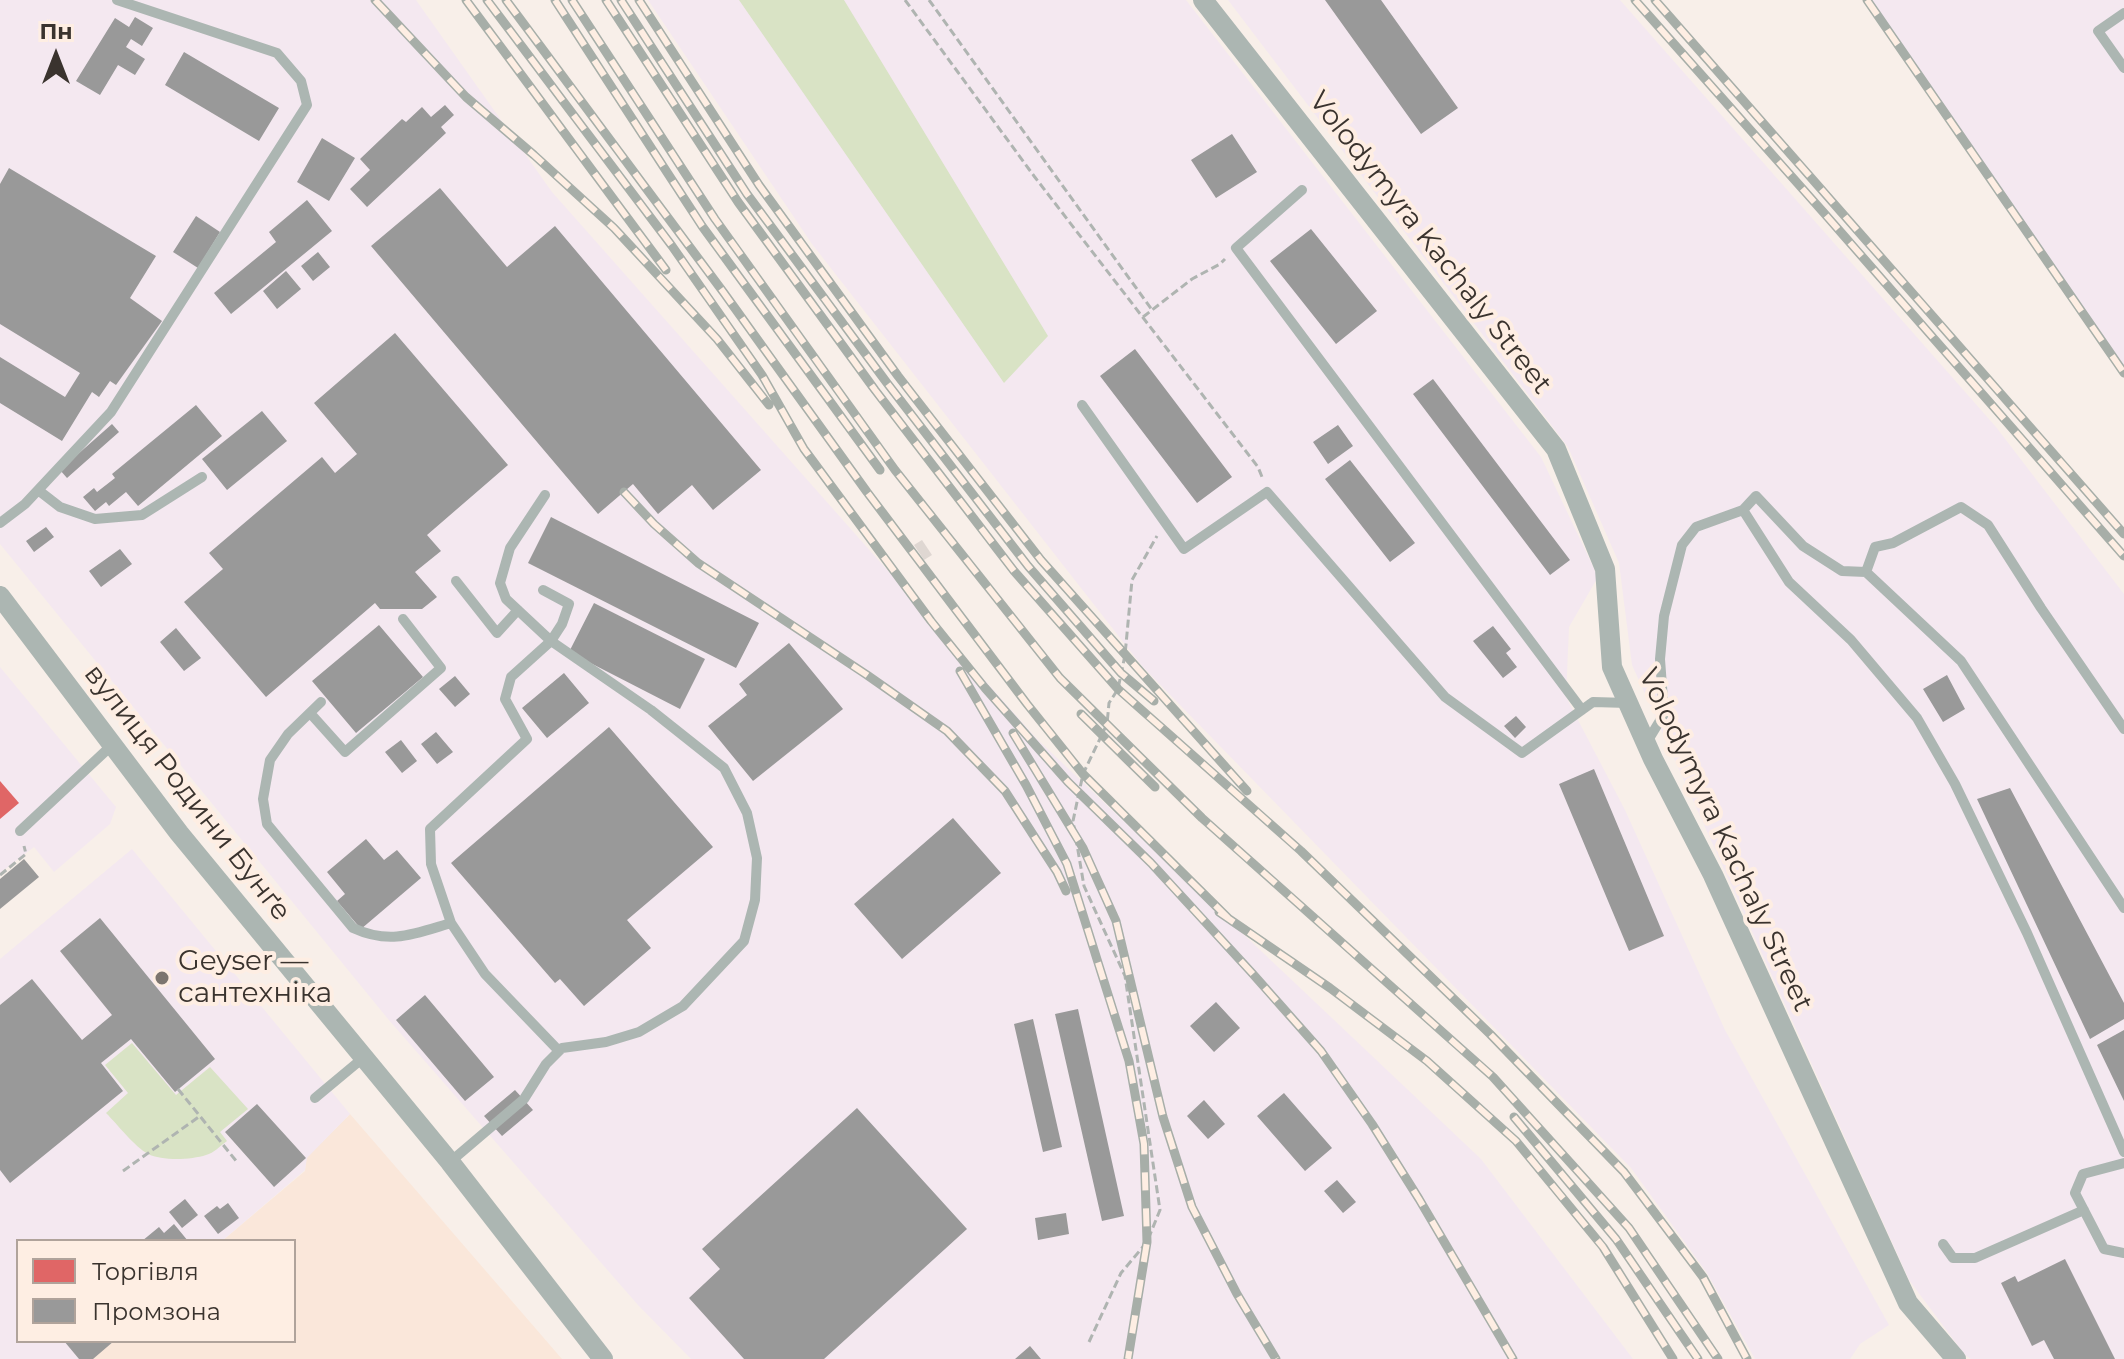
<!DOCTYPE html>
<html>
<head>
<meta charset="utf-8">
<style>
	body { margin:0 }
	#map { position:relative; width:2124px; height:1359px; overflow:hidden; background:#f8efe9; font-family:Montserrat,sans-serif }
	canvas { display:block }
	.legend { position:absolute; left:16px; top:1239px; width:280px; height:104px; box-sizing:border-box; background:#feeee3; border:2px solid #b0a39b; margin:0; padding:10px 14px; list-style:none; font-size:24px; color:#3a332e }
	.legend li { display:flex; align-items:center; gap:16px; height:40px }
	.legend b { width:40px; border:2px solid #b0a39b }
	.north { position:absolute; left:16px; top:16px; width:80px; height:80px; -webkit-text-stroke:6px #feeee3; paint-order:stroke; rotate:0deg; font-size:22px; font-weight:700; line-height:32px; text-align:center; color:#3a332e }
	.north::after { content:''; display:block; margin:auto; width:28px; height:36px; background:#3a332e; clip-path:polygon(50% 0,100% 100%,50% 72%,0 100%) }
</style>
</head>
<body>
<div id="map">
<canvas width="2124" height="1359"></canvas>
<ul class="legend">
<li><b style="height:22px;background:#e06666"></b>Торгівля</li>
<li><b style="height:22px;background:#999"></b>Промзона</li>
</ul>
<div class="north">Пн</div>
</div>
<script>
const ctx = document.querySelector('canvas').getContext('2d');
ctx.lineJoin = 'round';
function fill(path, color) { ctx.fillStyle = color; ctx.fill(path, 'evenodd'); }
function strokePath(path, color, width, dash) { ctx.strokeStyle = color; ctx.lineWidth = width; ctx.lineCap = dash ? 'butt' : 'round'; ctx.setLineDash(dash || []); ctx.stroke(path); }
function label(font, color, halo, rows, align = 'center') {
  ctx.font = font + ' Montserrat,sans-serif'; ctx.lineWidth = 8; ctx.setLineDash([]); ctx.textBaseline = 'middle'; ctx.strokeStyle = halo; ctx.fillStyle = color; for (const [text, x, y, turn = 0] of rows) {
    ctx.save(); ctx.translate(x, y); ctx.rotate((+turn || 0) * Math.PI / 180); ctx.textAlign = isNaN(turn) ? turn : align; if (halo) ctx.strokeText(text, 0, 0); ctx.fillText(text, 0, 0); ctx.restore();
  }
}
fill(new Path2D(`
	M350 1114 562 1359H83L104 1341H294V1241H222L305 1171 306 1158Z`), '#fae7da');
fill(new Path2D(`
	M0 0H416L552 192 1037 739 1481 1159 1633 1359H691L638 1305 388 1019 0 544Z
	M648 0H1186L1541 457 1598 577 1569 627 1566 697 1625 810 1725 1030 1889 1325 1860 1344 1850 1359H1755L1707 1273 1631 1168 1142 666 812 244Z
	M1228 0H1620L1996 427 2124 594V1359H1971L1965 1355 1909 1280 1632 665 1619 563 1568 447Z
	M1871 0H2124V366Z
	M0 667 116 807 110 824 54 872 34 847 0 873Z
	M132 849 350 1114 307 1158 305 1170 222 1241H18V1341H104L83 1359H0V959Z`), '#f4e8f0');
fill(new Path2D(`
	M739 0H844L1048 336 1004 383Z
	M132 1043 176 1095 210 1067 248 1109 220 1132 227 1141C220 1146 214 1153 206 1155 191 1160 162 1161 148 1154 134 1146 118 1125 106 1113L128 1093 105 1065Z`), '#d9e3c5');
fill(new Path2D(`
	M0 781 19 803 0 819Z`), '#e06666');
fill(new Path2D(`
	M1325 0H1381L1458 108 1421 134Z
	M135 17 153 28 142 46 131 39 126 47 145 59 135 75 118 65 100 95 76 81 115 18 129 27Z
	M184 52 279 108 259 141 165 85Z
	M445 105 454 115 441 127 446 133 367 207 350 189 370 170 360 159 402 119 406 122 422 107 431 117Z
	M1232 134 1257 172 1216 198 1191 160Z
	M322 138 355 158 329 201 297 182Z
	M9 168 156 256 130 298 162 321 116 385 110 381 99 397 92 392 62 441 0 403V357L65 397 80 373 0 324V184Z
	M440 188 507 267 555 226 761 470 713 510 692 485 658 514 633 484 598 514 371 246Z
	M307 200 332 231 231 314 214 293 276 242 269 232Z
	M196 216 220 232 198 268 173 252Z
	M1311 229 1377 311 1336 344 1270 261Z
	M318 252 330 267 313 281 301 266Z
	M286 271 301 289 277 309 263 291Z
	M395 333 508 465 427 535 441 551 415 572 437 597 422 609H380L375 603 266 697 184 602 223 569 209 553 322 457 335 473 357 454 314 403Z
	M1135 349 1232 477 1197 503 1100 376Z
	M1433 379 1570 560 1550 575 1413 394Z
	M196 405 222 436 138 506 126 492 109 506 106 502 95 511 83 497 94 488 97 492 115 478 112 474Z
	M262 411 287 441 227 490 202 459Z
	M112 424 119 432 67 478 60 470Z
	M1338 425 1353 446 1328 464 1313 442Z
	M1350 460 1415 543 1390 562 1325 479Z
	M551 517 759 623 736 668 528 563Z
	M46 527 54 537 34 552 26 541Z
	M120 549 132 564 101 587 89 571Z
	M594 603 705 659 680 709 569 652Z
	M379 625 423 677 356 733 312 681Z
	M1493 626 1511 649 1506 653 1517 667 1503 678 1473 641Z
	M176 628 201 658 184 671 160 642Z
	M789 643 843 709 753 781 708 726 747 695 739 684Z
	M564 673 589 703 547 738 522 708Z
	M1947 675 1965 709 1943 722 1923 689Z
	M455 676 470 694 455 707 439 689Z
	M1516 716 1526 727 1515 738 1504 726Z
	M609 727 713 847 627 920 651 948 584 1006 560 979 555 983 451 863Z
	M436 732 453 752 437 764 421 744Z
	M401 740 417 761 402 773 385 752Z
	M1594 769 1664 936 1629 951 1559 784Z
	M2010 788 2124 1003V1019L2090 1039 1977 799Z
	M953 818 1001 873 902 959 854 904Z
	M366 839 384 860 397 850 421 878 361 929 337 901 345 894 327 872Z
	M24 859 39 877 0 909V879Z
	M100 918 215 1059 175 1092 131 1039 101 1063 123 1091 10 1183 0 1170V1005L32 979 82 1040 112 1015 60 951Z
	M425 995 494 1077 465 1101 396 1020Z
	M1216 1002 1240 1028 1214 1052 1190 1026Z
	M1078 1009 1124 1216 1102 1221 1055 1014Z
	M1033 1019 1062 1147 1043 1152 1014 1024Z
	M2124 1030V1101L2097 1045Z
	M515 1090 533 1110 502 1136 484 1116Z
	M1284 1093 1332 1148 1305 1171 1257 1116Z
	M1204 1100 1225 1124 1208 1139 1187 1116Z
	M257 1104 306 1158 274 1187 225 1132Z
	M857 1108 967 1229 824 1359H744L689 1298 720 1269 702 1249Z
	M1337 1180 1356 1202 1343 1213 1324 1191Z
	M185 1199 198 1215 182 1228 169 1212Z
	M228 1203 239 1218 218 1234 204 1216 217 1206 220 1209Z
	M1066 1213 1069 1234 1038 1240 1035 1218Z
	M174 1224 188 1241H142L159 1227 164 1233Z
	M2065 1259 2115 1359H2054L2044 1340 2032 1346 2001 1283 2015 1276 2018 1282Z
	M64 1341H114L93 1359H79Z
	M1030 1346 1041 1359H1015Z`), '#999');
fill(new Path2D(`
	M922 540 932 555 924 560 914 545Z`), '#dfd7d2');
strokePath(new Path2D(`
	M905 0 1034 176 1258 467 1262 477
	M929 0 1152 310
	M1143 317 1192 279 1220 264 1225 259
	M0 875 26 854 24 846
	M178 1089 237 1162
	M123 1171 200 1116
	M1089 1342 1121 1273 1147 1242 1160 1210 1125 976 1084 886 1073 821 1083 774 1107 724 1109 703 1118 689 1125 655 1132 580 1157 536`), '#afb4b1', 3, [8, 4]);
strokePath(new Path2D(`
	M2124 13 2098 31 2124 68
	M1302 190 1236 248 1582 710
	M1082 405 1184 549 1267 492 1445 697 1522 753 1593 702 1628 703
	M38 490 60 507 95 519 142 515 202 477
	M1743 510 1789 582 1851 640 1917 718 1955 784 2027 933 2124 1152
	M0 523 25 504 111 412 307 105 301 81 277 53 117 0
	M1866 572 1961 661 2124 908
	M456 581 497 633 518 610
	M543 590 569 604 562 624 551 641 511 677 505 699 527 739 430 829 431 864 451 923 485 974 559 1051
	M321 702 288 734 270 760 263 799 267 824 353 928C390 945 414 934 451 923
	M310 713 345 752 441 668 403 619
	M1647 742 1664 714 1660 659 1664 616 1682 545 1696 527 1743 510 1756 496 1803 546 1842 571 1866 572 1875 547 1893 543 1961 507 1988 525 2041 608 2124 729
	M20 831 111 746
	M315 1098 363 1058
	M450 1162 524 1099 546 1064 562 1048 606 1042 639 1032 683 1006 744 941 755 900 757 858 747 813 724 768 651 710 551 641 506 599 500 583 510 548 545 495
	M2124 1163 2083 1174 2075 1193 2104 1249 2124 1253
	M1943 1244 1953 1258H1975L2084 1210`), '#acb6b2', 10);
strokePath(new Path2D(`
	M1203 0 1556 449 1605 569 1612 667 1653 759 1713 875 1908 1303 1956 1359
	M0 596 179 833 450 1162 603 1359`), '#acb6b2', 20);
const rail = new Path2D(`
	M375 0 466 97 534 155 614 228 717 339 769 405
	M466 0 666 270
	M487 0 672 246 762 375 804 449 931 621 985 688 1068 782 1151 863 1252 973 1321 1051 1372 1124 1419 1199 1513 1359
	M506 0 724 293 867 492 1027 704 1083 774 1228 918
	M555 0 702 226 880 470
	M572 0 715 219 895 470 1060 678 1202 818 1493 1077 1629 1228 1718 1359
	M606 0 738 202 875 390 1014 571 1118 689 1301 851 1490 1034 1624 1172 1703 1277 1747 1359
	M621 0 747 194 887 383 1028 566 1121 673 1154 701
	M639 0 759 185 898 376 1041 560 1247 791
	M1635 0 1824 213 2124 556
	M1655 0 2124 534
	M1867 0 2124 373
	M624 492 654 524 698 563 867 675 947 731 1005 791 1057 872 1066 891
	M960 671 1026 785 1067 864 1129 1061 1144 1144 1147 1242 1128 1359
	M1081 714 1155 787
	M1013 733 1083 848 1116 921 1163 1117 1192 1207 1237 1294 1276 1359
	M1219 912 1330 988 1427 1061 1516 1141 1603 1247 1673 1359
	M1514 1117 1616 1239 1698 1359`);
strokePath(rail, '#a7aea8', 9);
strokePath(rail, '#feeee3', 6, [18]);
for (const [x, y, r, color] of [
	[162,978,8,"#7c756f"]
]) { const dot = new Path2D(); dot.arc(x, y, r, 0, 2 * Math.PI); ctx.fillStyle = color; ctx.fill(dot); strokePath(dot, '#feeee3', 3); }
label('28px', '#3a332e', '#feeee3', [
	["Volodymyra Kachaly Street",1430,243,52],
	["вулиця Родини Бунґе",187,793,52],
	["Volodymyra Kachaly Street",1725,840,65]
]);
label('28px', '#3a332e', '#feeee3', [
	["Geyser —",178,962],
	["сантехніка",178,994]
], 'left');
</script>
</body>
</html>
